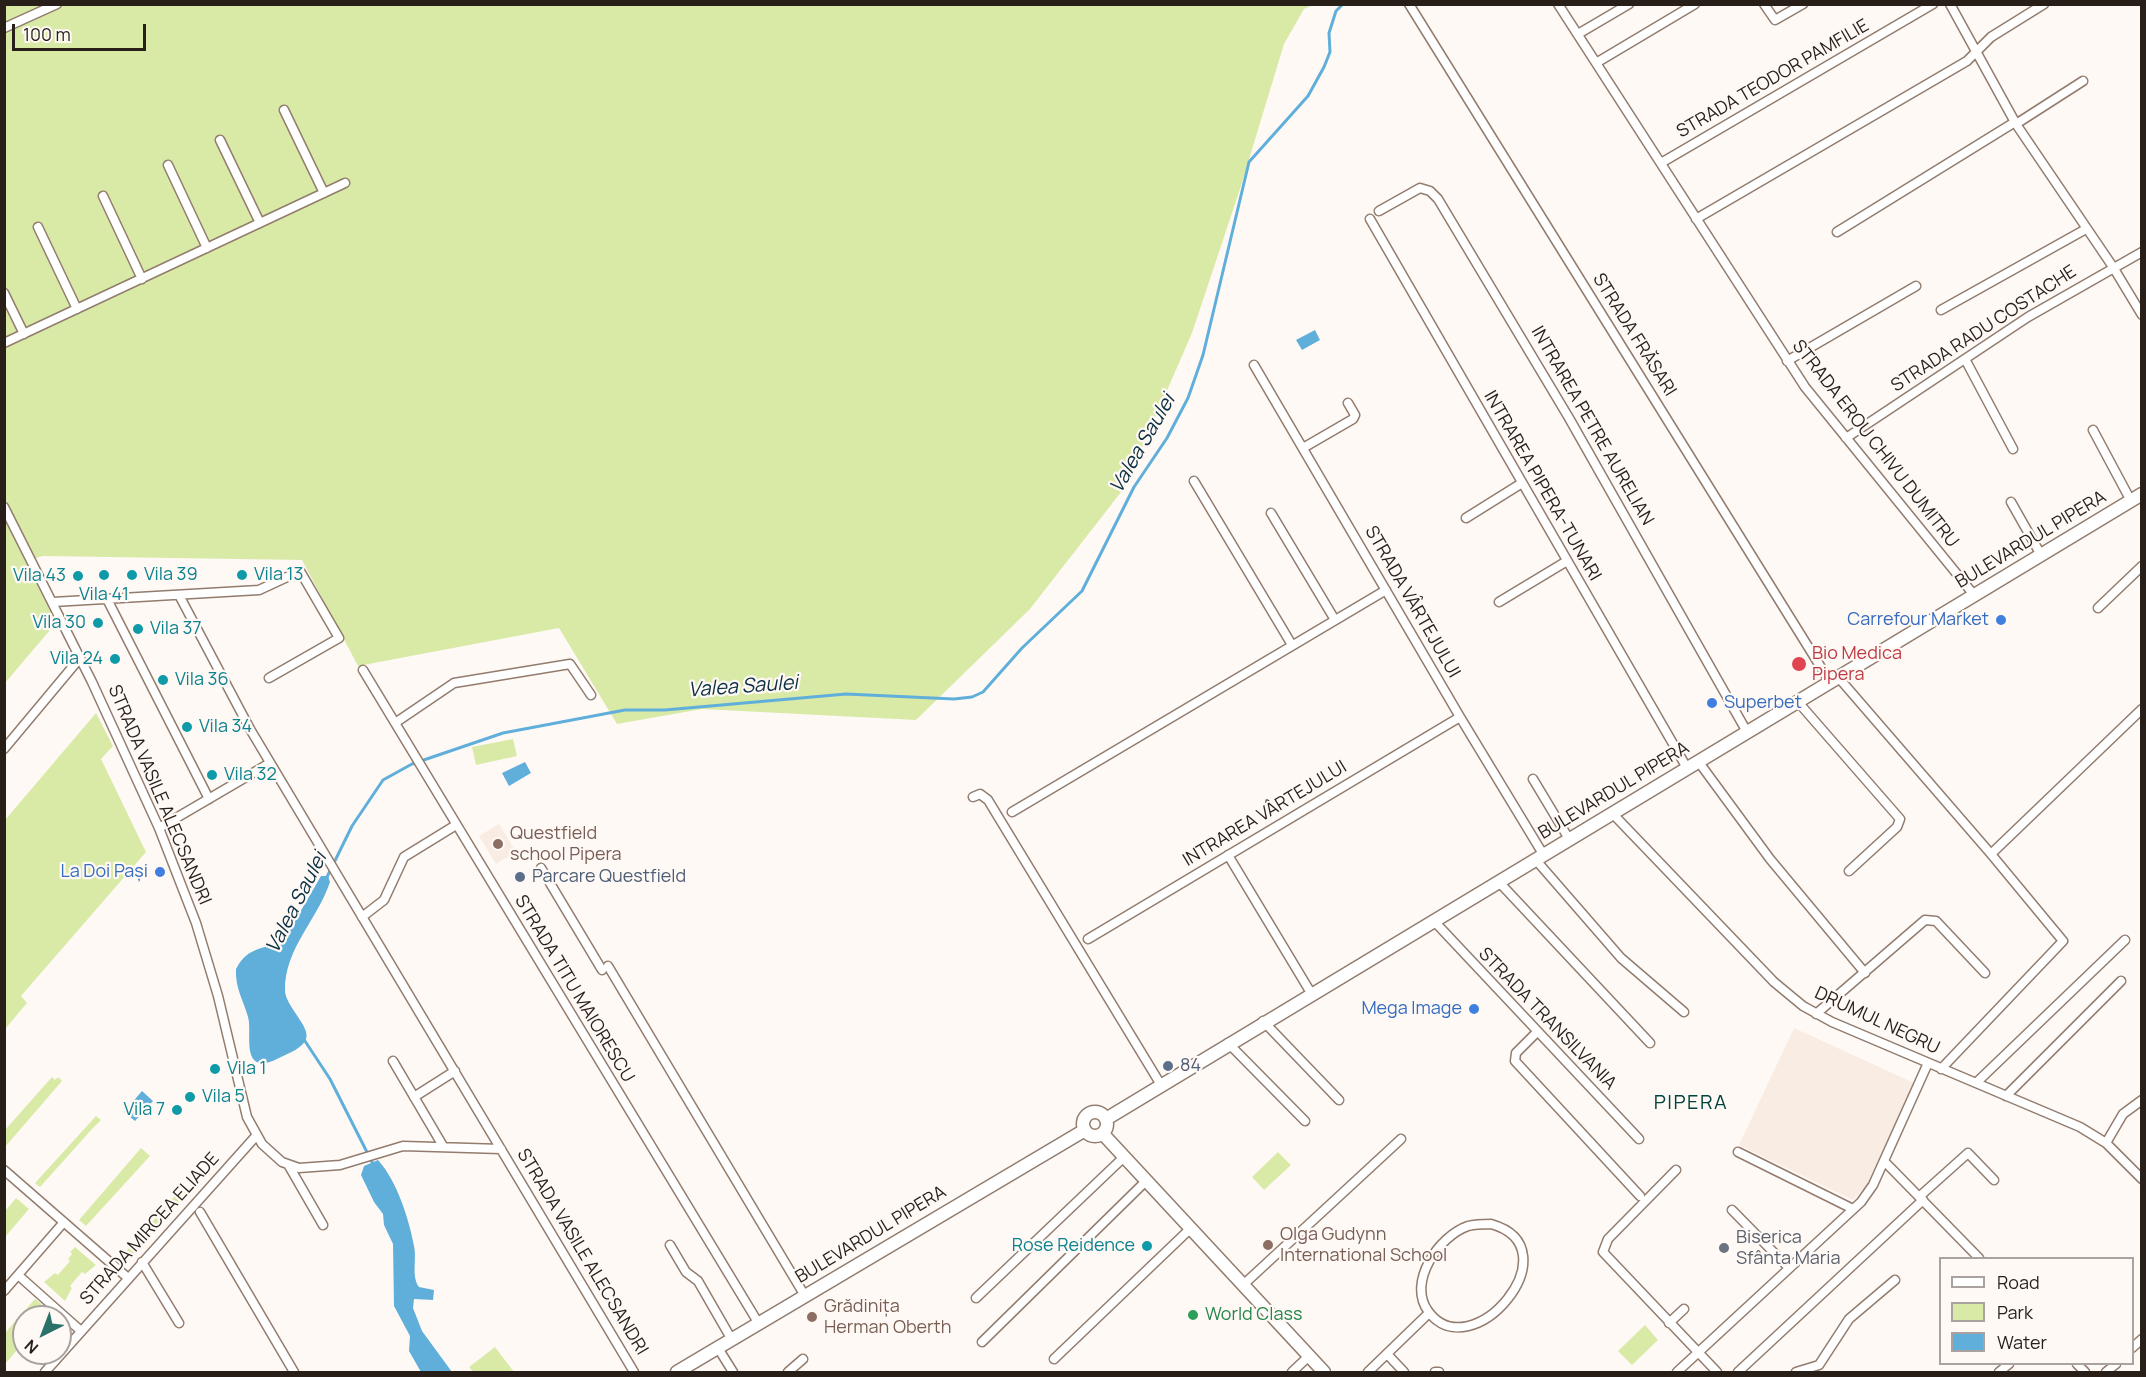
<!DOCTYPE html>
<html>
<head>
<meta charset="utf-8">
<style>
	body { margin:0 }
	#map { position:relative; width:2146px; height:1377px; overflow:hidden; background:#fff9f6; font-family:Manrope,sans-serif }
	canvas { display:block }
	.frame { position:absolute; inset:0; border:6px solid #281f19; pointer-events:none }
	.legend { position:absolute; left:1939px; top:1257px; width:195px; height:108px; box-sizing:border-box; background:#fff9f6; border:2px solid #a9a29e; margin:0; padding:8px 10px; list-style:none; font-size:18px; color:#281f19 }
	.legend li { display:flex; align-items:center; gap:12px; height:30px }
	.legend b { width:30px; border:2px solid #a9a29e }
	.north { position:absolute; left:12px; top:1305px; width:60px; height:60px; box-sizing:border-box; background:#fff9f6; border:2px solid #a9a29e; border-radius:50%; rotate:222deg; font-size:16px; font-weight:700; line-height:24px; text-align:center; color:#281f19 }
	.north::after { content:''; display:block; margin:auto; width:21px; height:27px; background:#2a7269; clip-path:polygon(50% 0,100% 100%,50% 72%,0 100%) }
	.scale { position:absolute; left:12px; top:24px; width:134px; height:27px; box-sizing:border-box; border:3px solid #281f19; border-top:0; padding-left:8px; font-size:18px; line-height:21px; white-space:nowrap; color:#281f19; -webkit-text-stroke:4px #fff9f6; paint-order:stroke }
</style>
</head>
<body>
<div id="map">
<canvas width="2146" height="1377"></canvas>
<div class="frame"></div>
<ul class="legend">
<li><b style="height:8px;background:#fff"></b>Road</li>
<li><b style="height:16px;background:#d9eaa7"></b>Park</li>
<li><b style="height:16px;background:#60afdb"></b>Water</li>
</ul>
<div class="north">N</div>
<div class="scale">100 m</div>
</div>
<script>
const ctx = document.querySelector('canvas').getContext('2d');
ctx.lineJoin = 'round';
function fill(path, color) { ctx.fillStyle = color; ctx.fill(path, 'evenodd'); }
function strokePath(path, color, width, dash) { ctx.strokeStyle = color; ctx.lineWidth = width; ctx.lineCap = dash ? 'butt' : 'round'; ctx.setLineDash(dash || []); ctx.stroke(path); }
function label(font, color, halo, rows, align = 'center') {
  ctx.font = font + ' Manrope,sans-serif'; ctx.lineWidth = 4.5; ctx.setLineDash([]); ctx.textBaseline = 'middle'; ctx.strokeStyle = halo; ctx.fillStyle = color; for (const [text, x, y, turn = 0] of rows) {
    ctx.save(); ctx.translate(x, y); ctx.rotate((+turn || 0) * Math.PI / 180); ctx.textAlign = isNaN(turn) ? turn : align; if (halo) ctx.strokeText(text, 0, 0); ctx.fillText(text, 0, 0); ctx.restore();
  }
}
fill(new Path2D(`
	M499 824 516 852 496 864 479 836Z
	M1794 1028 1914 1083 1867 1185 1853 1200 1739 1145Z`), '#f9ece3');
fill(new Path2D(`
	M5 5H1313L1304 9 1284 44 1240 189 1192 333 1125 487 1030 609 916 720 702 709 617 724 559 628 358 666 302 560 43 556 25 561 56 623 5 683Z
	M96 713 113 746 101 759 146 852 21 996 27 1003 5 1029V820Z
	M513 739 517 756 476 765 472 747Z
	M52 1077 55 1080 58 1077 62 1081 5 1147V1130Z
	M96 1116 101 1120 92 1129 40 1187 35 1183Z
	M141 1148 150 1156 86 1226 79 1220Z
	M1278 1152 1291 1165 1264 1190 1252 1177Z
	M181 1189 186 1193 127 1261 122 1256Z
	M16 1198 29 1209 5 1237V1211Z
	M75 1247 96 1265 85 1274 82 1272 70 1286 72 1288 65 1301 44 1282 55 1273 58 1275 70 1261 68 1259 72 1254 70 1252Z
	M35 1299 51 1312 46 1317H24V1342L5 1364V1333Z
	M1645 1325 1658 1340 1632 1365 1618 1351Z
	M495 1347 514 1372H473L469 1367Z`), '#d9eaa7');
fill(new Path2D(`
	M1315 330 1320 340 1302 350 1296 340Z
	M525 762 531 773 509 786 502 773Z
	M321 876H328L330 882C318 919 284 949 285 991 286 1007 311 1027 306 1039 303 1048 289 1053 281 1057 238 1080 253 1033 248 1017 243 999 235 988 236 969 249 944 266 951 285 938Z
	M142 1091 153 1101 135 1121 124 1112Z
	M378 1160C397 1181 409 1219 414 1246 417 1260 411 1276 419 1287L434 1290 433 1300 414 1299 413 1308 422 1331 452 1372H421L409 1351 410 1336 394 1306 393 1244 384 1225 383 1214 374 1202 361 1175 364 1166Z`), '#60afdb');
strokePath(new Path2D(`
	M327 877 352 826 383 780 412 764 503 733 625 710H665L846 694 954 699 972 697 983 692 1022 648 1082 591 1134 487 1167 438 1188 398 1203 355 1249 162 1308 96 1324 67 1330 52 1329 33 1336 11 1343 4
	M303 1038 330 1079 374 1166`), '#60afdb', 3);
const street = new Path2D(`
	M1409 4 1830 682
	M1558 4 1805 387 1974 595
	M1764 4 1775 20 1803 4
	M1950 4 2016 124 2113 267 2142 315
	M4 28 57 4
	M1578 34 1629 4
	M1596 63 1695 4
	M284 110 324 193
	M2016 124 2083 81
	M220 140 260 223
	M1661 163 1933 4
	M168 165 207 248
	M103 196 142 279
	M1379 211 1420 188 1430 191 1438 199 1569 418 1747 732
	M1370 219 1687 768
	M1696 219 1967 61 1991 37 2044 4
	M38 227 77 309
	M1837 232 2015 122
	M4 293 24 334
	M1941 310 2086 229
	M4 343 345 183
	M1965 359 2013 449
	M1787 361 1916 286
	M1254 365 1460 717 1543 854
	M2093 430 2131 501
	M1846 438 2028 317 2142 252
	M1303 448 1353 419 1355 415 1348 403
	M1194 481 1292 645
	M2011 502 2041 555
	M4 507 92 682 159 828 196 923 218 996 247 1117 262 1144 282 1162 299 1168 340 1165 403 1146 501 1149
	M1271 513 1335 620
	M1466 518 1522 483
	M179 595 250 729 634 1372
	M107 599 209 799
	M53 602 259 590 300 571 339 638 269 678
	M1499 602 1567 561
	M2098 608 2142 566
	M363 670 759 1324
	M1838 677 1991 854 2063 941 1941 1069
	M1798 702 1900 819 1897 827 1849 871
	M395 723 454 683 570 664 591 695
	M4 749 80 658
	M1698 761 1770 859 1865 973
	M1533 779 1569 839
	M973 797 980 794 988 800 1161 1085
	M1012 812 1386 590
	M1612 813 1774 982 1803 1006 1832 1022 2080 1127 2106 1143 2142 1179
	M159 828 270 763
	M1991 854 2142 709
	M1228 855 1311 993
	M1535 859 1621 958 1684 1012
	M541 868 602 970
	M1498 881 1650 1043
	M362 917 384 900 404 857 456 825
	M1433 920 1639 1139
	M1088 939 1460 717
	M608 966 805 1296
	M1816 1014 1925 920 1936 921 1985 973
	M1263 1021 1339 1100
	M1537 1032 1516 1053 1515 1061 1640 1196
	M1228 1043 1305 1121
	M393 1061 443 1146
	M1976 1083 2125 940
	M2006 1096 2121 981
	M414 1097 455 1071
	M2106 1143 2123 1114 2142 1100
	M1738 1152 1853 1209
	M1884 1161 1979 1258
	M289 1166 323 1225
	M4 1170 128 1278
	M1676 1170 1608 1239 1603 1252 1717 1372
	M1920 1196 1968 1153 1994 1180
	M1732 1210 1789 1268
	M200 1212 294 1372
	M1491 1224C1576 1248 1471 1371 1428 1311 1407 1282 1439 1236 1468 1226 1476 1224 1484 1224 1491 1224Z
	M670 1245 686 1272 698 1281 732 1340
	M142 1262 179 1323
	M18 1275 81 1331
	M1243 1285 1401 1139
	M4 1291 64 1222
	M976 1298 1124 1157
	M1669 1323 1684 1309
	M982 1342 1146 1181
	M718 1348 733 1372
	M2132 1348 2142 1339
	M1387 1354 1404 1372
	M1054 1359 1191 1228
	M2077 1364 2085 1372
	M45 1372 256 1136
	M788 1372 803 1359
	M1292 1372 1309 1356
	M1368 1372 1429 1313
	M1435 1372H1439
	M1677 1372 1861 1202 1873 1185 1928 1063
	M1738 1372 1923 1200
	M1796 1372 1819 1365 1849 1319 1895 1280
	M1999 1372 2009 1364
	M2106 1372 2116 1364`);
const secondary = new Path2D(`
	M1083 1124a12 12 0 1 1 24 0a12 12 0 1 1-24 0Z
	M1106 1119 2142 494
	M1103 1134 1324 1372
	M677 1372 1085 1130`);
strokePath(street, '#927c6d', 11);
strokePath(secondary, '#927c6d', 15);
strokePath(street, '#fff', 8);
strokePath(secondary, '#fff', 12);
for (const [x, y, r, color] of [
	[104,575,6,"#0f9aa8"],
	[132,575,6,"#0f9aa8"],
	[242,575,6,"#0f9aa8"],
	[78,576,6,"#0f9aa8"],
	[2001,620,6,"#3f7fe0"],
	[98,623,6,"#0f9aa8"],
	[138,629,6,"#0f9aa8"],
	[115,659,6,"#0f9aa8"],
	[1799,664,8,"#e0444e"],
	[163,680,6,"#0f9aa8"],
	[1712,703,6,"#3f7fe0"],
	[187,727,6,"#0f9aa8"],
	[212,775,6,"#0f9aa8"],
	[498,844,6,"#8d6e63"],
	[160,872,6,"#3f7fe0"],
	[520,877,6,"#5c6f8a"],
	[1474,1009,6,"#3f7fe0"],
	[1168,1066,6,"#5c6f8a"],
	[215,1069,6,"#0f9aa8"],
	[190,1097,6,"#0f9aa8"],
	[177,1110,6,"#0f9aa8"],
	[1268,1245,6,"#8d6e63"],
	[1147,1246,6,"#0f9aa8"],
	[1724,1248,6,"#6b7280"],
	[1193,1315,6,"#2e9e5b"],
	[812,1317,6,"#8d6e63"]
]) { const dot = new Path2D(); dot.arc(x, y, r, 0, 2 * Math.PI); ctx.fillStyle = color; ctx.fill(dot); strokePath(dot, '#fff9f6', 2); }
label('18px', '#281f19', '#fff9f6', [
	["STRADA TEODOR PAMFILIE",1773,79,-30],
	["STRADA RADU COSTACHE",1984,329,-33],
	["STRADA FRĂSARI",1634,335,58],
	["INTRAREA PETRE AURELIAN",1592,426,60],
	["STRADA EROU CHIVU DUMITRU",1875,444,52],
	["INTRAREA PIPERA-TUNARI",1542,486,60],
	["BULEVARDUL PIPERA",2031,540,-31],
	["STRADA VÂRTEJULUI",1412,602,60],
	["BULEVARDUL PIPERA",1614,791,-31],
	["STRADA VASILE ALECSANDRI",159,795,67],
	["INTRAREA VÂRTEJULUI",1265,814,-31],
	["STRADA TITU MAIORESCU",574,989,59],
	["STRADA TRANSILVANIA",1547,1019,46],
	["DRUMUL NEGRU",1877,1021,25],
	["STRADA MIRCEA ELIADE",150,1229,-48],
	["BULEVARDUL PIPERA",871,1235,-31],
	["STRADA VASILE ALECSANDRI",582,1252,59]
]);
label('18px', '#0d838f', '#fff9f6', [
	["Vila 39",144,575],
	["Vila 13",254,575],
	["Vila 43",66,576,"right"],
	["Vila 41",104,595,"center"],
	["Vila 30",86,623,"right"],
	["Vila 37",150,629],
	["Vila 24",103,659,"right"],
	["Vila 36",175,680],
	["Vila 34",199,727],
	["Vila 32",224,775],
	["Vila 1",227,1069],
	["Vila 5",202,1097],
	["Vila 7",165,1110,"right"],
	["Rose Reidence",1135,1246,"right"]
], 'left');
label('18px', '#366cbe', '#fff9f6', [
	["Carrefour Market",1989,620],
	["Superbet",1724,703,"left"],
	["La Doi Pași",148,872],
	["Mega Image",1462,1009]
], 'right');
label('18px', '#be3a42', '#fff9f6', [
	["Bio Medica",1812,654],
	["Pipera",1812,675]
], 'left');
label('18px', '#785e54', '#fff9f6', [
	["Questfield",510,834],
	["school Pipera",510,855],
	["Olga Gudynn",1280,1235],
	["International School",1280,1256],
	["Grădinița",824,1307],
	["Herman Oberth",824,1328]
], 'left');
label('18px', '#4e5e75', '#fff9f6', [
	["Parcare Questfield",532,877],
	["84",1180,1066]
], 'left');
label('18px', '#5b616d', '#fff9f6', [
	["Biserica",1736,1238],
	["Sfânta Maria",1736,1259]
], 'left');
label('18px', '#27864d', '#fff9f6', [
	["World Class",1205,1315]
], 'left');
label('italic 20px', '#0c3043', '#fff9f6', [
	["Valea Saulei",1143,444,-60],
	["Valea Saulei",743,687,-4],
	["Valea Saulei",297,903,-63]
]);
ctx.letterSpacing = '1.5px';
label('20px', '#02433d', '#fff9f6', [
	["PIPERA",1691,1103]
]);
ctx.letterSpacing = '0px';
</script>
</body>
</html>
